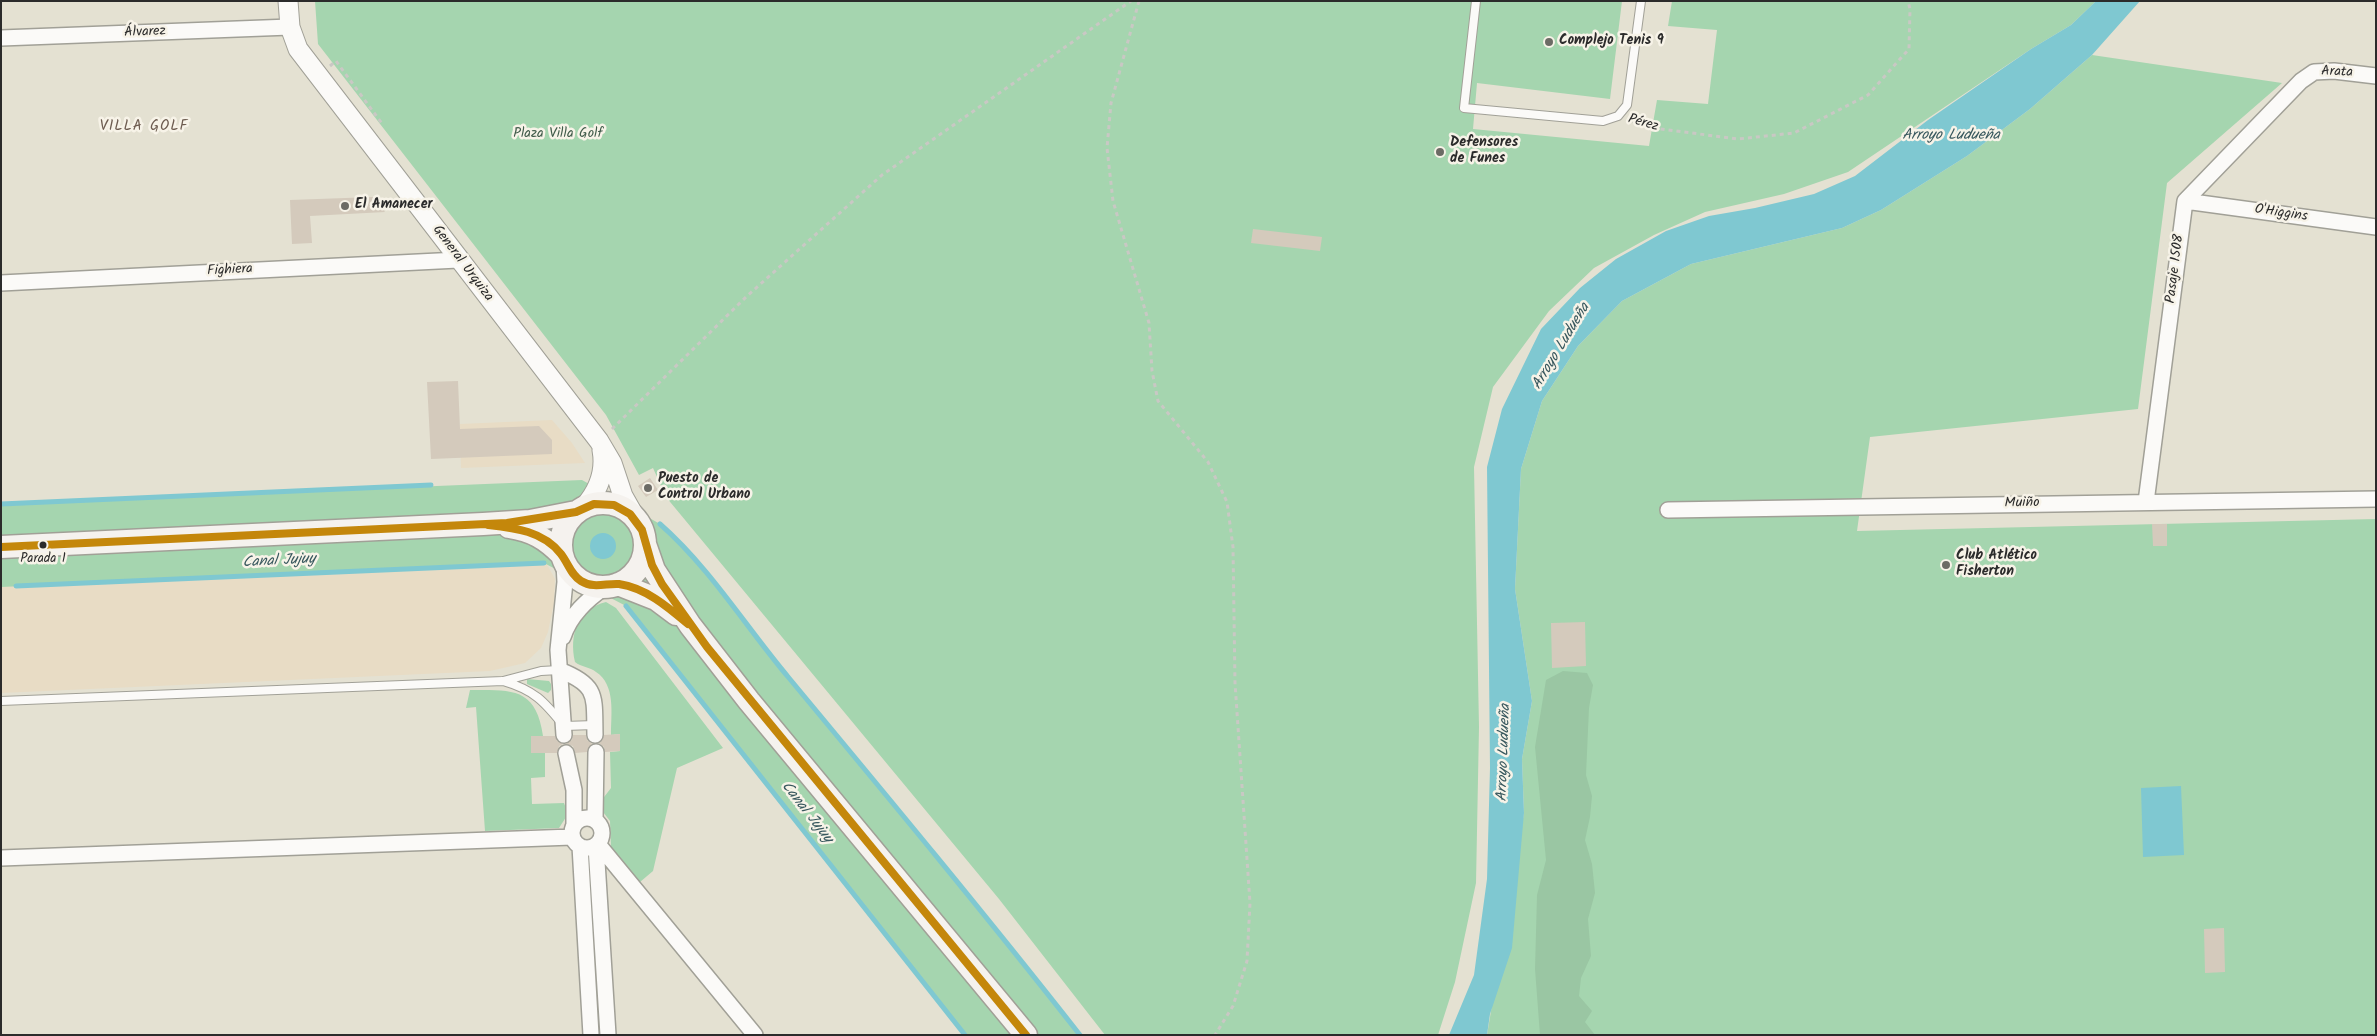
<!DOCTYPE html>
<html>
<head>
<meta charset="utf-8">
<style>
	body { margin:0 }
	#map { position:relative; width:2377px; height:1036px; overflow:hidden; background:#e4e1d2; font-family:Kalam,sans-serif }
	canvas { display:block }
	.frame { position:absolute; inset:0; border:2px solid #2b2b2b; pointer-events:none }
</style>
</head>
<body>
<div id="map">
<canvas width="2377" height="1036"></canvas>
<div class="frame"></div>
</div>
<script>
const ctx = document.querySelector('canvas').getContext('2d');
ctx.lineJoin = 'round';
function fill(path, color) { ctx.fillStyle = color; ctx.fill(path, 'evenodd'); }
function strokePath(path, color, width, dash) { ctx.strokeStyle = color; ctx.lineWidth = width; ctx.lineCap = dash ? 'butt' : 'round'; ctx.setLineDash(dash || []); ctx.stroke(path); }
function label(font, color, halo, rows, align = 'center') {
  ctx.font = font + ' Kalam,sans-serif'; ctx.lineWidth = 5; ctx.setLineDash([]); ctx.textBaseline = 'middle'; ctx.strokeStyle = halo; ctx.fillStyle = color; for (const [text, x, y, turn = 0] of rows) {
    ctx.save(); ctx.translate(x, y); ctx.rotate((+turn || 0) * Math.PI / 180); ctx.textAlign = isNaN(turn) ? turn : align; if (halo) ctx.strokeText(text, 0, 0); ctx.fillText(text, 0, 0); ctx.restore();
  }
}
fill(new Path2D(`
	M552 420 572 443 585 463 461 468 460 424Z
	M541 554 555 579 554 603 548 632 541 648 525 663 490 671 1 693V580Z`), '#e8dcc5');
fill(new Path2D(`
	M315 1H1622L1610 99 1477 83 1473 129 1649 146 1657 100 1708 104 1717 30 1668 26 1672 1H2096L2071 25 2031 49 1848 172 1784 194 1705 212 1654 235 1594 268 1549 311 1493 387 1474 467 1479 727 1476 883 1455 982 1438 1035H1105L999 899 666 497 653 468 639 475 606 415 318 44Z
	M2092 55 2282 83 2167 183 2138 409 1870 437 1857 531 2376 519V1035H1487L1524 813 1522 759 1532 701 1515 589 1521 469 1542 401 1578 346 1622 301 1691 264 1842 228 1881 210 1967 156 2030 109Z
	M582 480 660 524 685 546 786 674 961 884 1080 1035H965L626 606 544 563 1 587V504Z
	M606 602 616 608 723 748 677 768 653 871 640 882 611 848 610 821 600 808 601 801 611 788 610 752 620 751V734L611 735C611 714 616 685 596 672 590 667 581 667 575 662 569 635 577 609 606 602Z
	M527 679 549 681 551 684V690L548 693 527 684Z
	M470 690C512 690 536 687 543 736H531V753H545V777L531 778 532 804 564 803 568 814 559 828 485 831 476 707 466 708Z`), '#a5d5af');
fill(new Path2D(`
	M1563 671 1587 673 1593 685 1589 708 1586 775 1592 796 1590 817 1585 840 1592 864 1595 893 1588 919 1591 956 1581 978 1579 996 1592 1011 1585 1022 1595 1035H1540L1535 969 1537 895 1546 860 1535 747 1546 680Z`), '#9ac6a3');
fill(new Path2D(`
	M2096 1H2140L2092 55 2030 109 1967 156 1881 210 1842 228 1691 264 1622 301 1578 346 1542 401 1521 469 1515 589 1532 701 1522 759 1524 813 1512 948 1490 1014 1487 1035H1449L1474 975 1487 879 1490 768 1487 467 1502 409 1541 329 1580 288 1616 259 1666 231 1709 216 1755 208 1814 194 1855 176 1928 120 2031 49 2071 25Z
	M590 546a13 13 0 1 1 26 0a13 13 0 1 1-26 0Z
	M2181 786 2184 855 2143 857 2141 788Z`), '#7fc8d1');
strokePath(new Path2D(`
	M1 504 431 485
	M660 524C710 568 746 627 789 678 887 796 985 914 1080 1035
	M16 586 544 563
	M626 606 965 1035`), '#7fc8d1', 5);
fill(new Path2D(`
	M373 197 385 212 310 216 312 243 292 244 290 200Z
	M1253 229 1322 237 1320 251 1251 243Z
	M458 381 460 429 539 426 552 440V454L431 459 427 382Z
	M650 478 658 490 646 497 638 486Z
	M2152 524H2167V546H2153Z
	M1585 622 1586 666 1552 668 1551 623Z
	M620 734V751L605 752 604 747 599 743 604 735Z
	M573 735H586L587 740 592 744 587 752 575 753 573 746 566 744 572 740Z
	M531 736H555L557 741 563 744 559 746 557 753H531Z
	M2224 928 2225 972 2205 973 2204 929Z`), '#d4cabc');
const service = new Path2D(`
	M1476 1 1464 108 1603 121 1618 116 1627 105 1641 1
	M503 681C534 690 544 701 564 726L595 725
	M1 701 503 681 541 671 559 670`);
const minor = new Path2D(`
	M1 38 290 27
	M2185 201 2376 227
	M1 283 458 260
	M2146 502 2185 201 2301 81 2314 72 2334 71 2376 76
	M1668 510 2376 499
	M564 563 565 582 558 650 564 735
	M563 637C570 615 587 600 605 587
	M559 670C599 685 594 697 595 735
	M566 753 574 790V825
	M572 833a15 15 0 1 1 30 0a15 15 0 1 1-30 0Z
	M595 820 596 752
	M598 844 755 1035
	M580 846 591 1035
	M596 846 608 1035
	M1 858 572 837`);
const tertiary = new Path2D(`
	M288 1 290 27 298 49 599 441 612 463 623 496 636 519
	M584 507C599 490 606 472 602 450`);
const secondary = new Path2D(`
	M561 545a42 42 0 1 1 84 0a42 42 0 1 1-84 0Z
	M509 527C533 531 545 538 562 555
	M645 544 654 570 690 625 749 701 1026 1035
	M1 547 483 524 530 521 576 512
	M618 584 656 599 676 614`);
strokePath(service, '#a1a097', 10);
strokePath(minor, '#a1a097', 18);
strokePath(tertiary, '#a1a097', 21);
strokePath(secondary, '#a1a097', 25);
strokePath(new Path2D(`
	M1139 1 1111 103 1107 148 1113 201 1149 323 1152 371 1158 401 1208 462 1227 502 1233 547 1235 683 1250 903 1247 961 1233 1006 1215 1035
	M330 66 336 61 383 125
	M1630 120 1653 128 1738 139 1794 133 1868 95 1909 49 1910 9 1908 1
	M612 429 746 297 882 175 1131 1`), '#c9c8c4', 3, [4, 4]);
strokePath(service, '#fbfaf8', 8);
strokePath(minor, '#fbfaf8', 15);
strokePath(tertiary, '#fbfaf8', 19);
strokePath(secondary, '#f5f2ee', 22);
strokePath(new Path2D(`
	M488 525C515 528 543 531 561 554 568 563 571 575 581 581 594 589 606 583 619 584 646 588 668 607 688 624
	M1 547 507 523 576 512 594 504 614 505 630 514 642 530 652 565 662 584 707 647 1026 1035`), '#c4870b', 8);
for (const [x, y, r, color] of [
	[1549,42,5,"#6c6b65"],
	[1440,152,5,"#6c6b65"],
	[345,206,5,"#6c6b65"],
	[648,488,5,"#6c6b65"],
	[43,545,4.5,"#2b2b2b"],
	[1946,565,5,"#6c6b65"]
]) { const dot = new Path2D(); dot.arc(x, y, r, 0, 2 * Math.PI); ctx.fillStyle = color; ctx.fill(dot); strokePath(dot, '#f7f3e8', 2); }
label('13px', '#2b2b2b', '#f7f3e8', [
	["Parada 1",43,560]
]);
label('14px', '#2b2b2b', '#f7f3e8', [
	["Álvarez",145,33,-2],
	["Arata",2337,73,2],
	["Pérez",1643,124,16],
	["O'Higgins",2281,214,8],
	["General Urquiza",462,264,53],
	["Pasaje 1508",2176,269,-83],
	["Fighiera",230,271,-3],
	["Muiño",2022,504,-1]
]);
label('bold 14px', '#2b2b2b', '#f7f3e8', [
	["Complejo Tenis 9",1559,42],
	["Defensores",1450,144],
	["de Funes",1450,160],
	["El Amanecer",355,206],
	["Puesto de",658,480],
	["Control Urbano",658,496],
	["Club Atlético",1956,557],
	["Fisherton",1956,573]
], 'left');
label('14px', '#405b4a', '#f7f3e8', [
	["Plaza Villa Golf",558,135]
]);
ctx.letterSpacing = '1px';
label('15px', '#6d5c50', '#f7f3e8', [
	["VILLA GOLF",144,127]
]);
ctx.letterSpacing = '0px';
label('italic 15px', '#37575d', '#f7f3e8', [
	["Arroyo Ludueña",1951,136],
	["Arroyo Ludueña",1562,347,-59],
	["Canal Jujuy",279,562,-3],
	["Arroyo Ludueña",1505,753,-88],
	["Canal Jujuy",806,813,52]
]);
</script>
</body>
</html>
